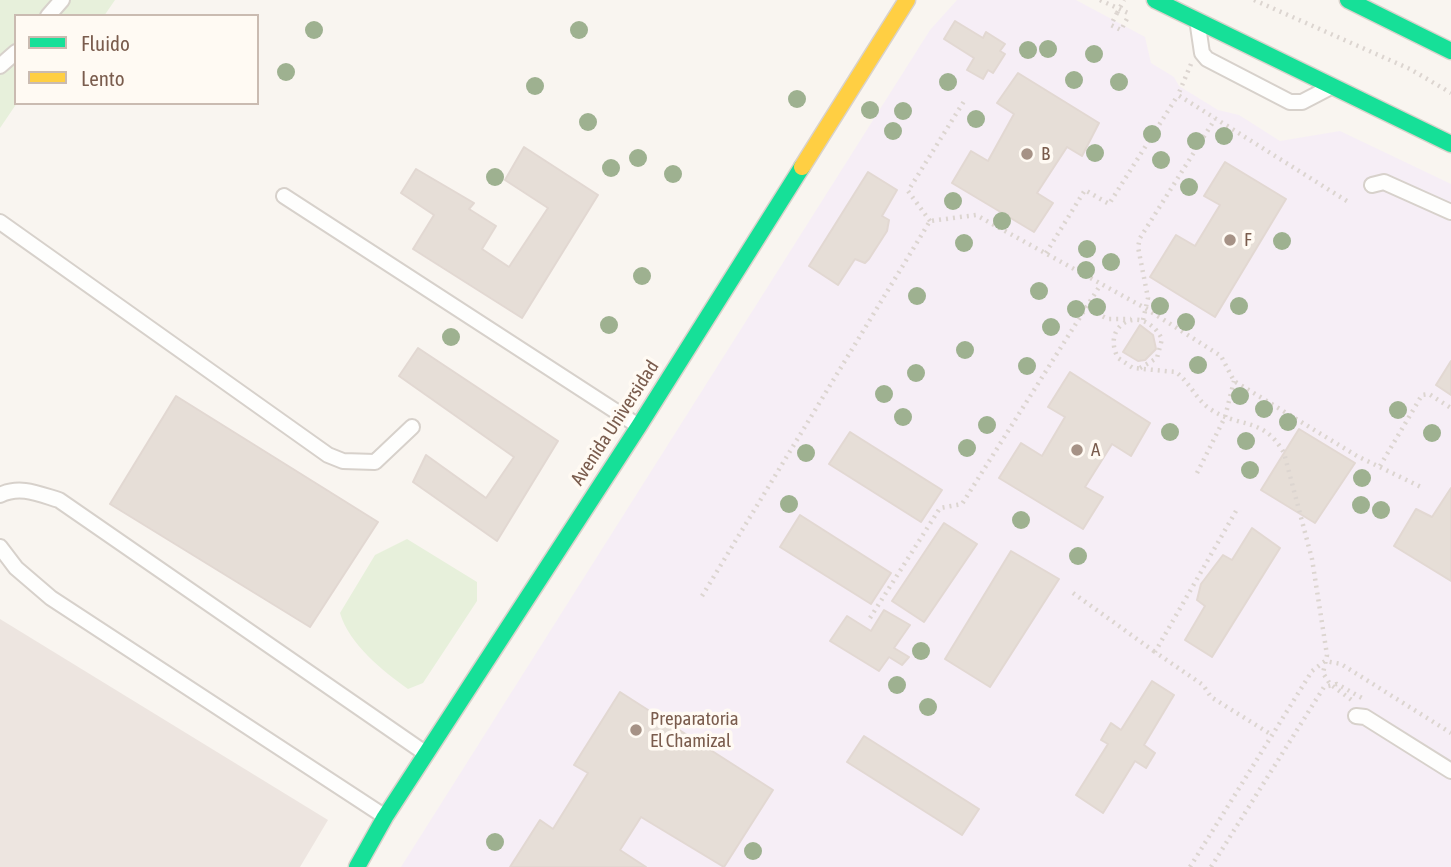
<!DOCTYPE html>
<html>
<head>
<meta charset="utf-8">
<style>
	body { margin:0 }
	#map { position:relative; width:1451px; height:867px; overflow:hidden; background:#f9f5f0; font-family:"Asap Condensed",sans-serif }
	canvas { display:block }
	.legend { position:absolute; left:14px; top:14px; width:245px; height:91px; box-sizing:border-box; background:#fffaf3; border:2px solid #cabbb1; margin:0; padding:9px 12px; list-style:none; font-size:21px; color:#7a5c4d }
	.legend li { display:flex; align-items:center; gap:14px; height:35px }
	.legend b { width:35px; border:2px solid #cabbb1 }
</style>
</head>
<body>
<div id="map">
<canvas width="1451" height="867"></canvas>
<ul class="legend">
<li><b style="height:9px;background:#16e098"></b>Fluido</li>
<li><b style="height:9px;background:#ffcf43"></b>Lento</li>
</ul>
</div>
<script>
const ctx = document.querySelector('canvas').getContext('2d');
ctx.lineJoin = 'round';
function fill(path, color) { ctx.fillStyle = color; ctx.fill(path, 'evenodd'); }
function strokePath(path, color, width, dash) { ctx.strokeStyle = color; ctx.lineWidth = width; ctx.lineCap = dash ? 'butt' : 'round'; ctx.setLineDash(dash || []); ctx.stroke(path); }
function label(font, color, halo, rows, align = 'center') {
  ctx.font = font + ' "Asap Condensed",sans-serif'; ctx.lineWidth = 7; ctx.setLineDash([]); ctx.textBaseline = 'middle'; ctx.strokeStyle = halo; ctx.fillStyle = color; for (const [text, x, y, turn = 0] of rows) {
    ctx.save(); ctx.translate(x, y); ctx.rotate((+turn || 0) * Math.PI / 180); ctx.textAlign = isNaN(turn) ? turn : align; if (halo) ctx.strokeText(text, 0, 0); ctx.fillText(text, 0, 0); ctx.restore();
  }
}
fill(new Path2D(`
	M0 619 328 820 300 867H0Z`), '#ede5e0');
fill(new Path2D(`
	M957 0H1076L1145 37 1151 63 1174 77 1179 86 1218 110 1239 115 1280 141 1340 131 1451 184V867H401L930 30Z`), '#f6eef6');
fill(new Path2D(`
	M0 0H115L104 16H16L17 103 0 128Z
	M407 539 477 582V601L423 683 408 689C383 671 349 644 340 613L375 555Z`), '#e7f0db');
const building = new Path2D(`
	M955 21 983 38 986 32 1005 44 1000 51 1005 54 993 73 988 70 983 79 967 70 974 58 944 39Z
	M1018 73 1099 123 1082 156 1067 147 1037 193 1053 203 1034 232 952 183 971 151 988 161 1014 114 997 103Z
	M524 147 598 195 522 318 413 249 434 215 401 193 416 169 474 203 469 209 496 226 482 249 509 267 548 208 505 180Z
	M1225 162 1286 199 1215 317 1150 277 1176 235 1195 246 1220 205 1204 196Z
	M868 172 897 190 882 216 889 220 887 231 869 259 865 263 855 259 838 285 809 266Z
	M1140 325 1153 335 1156 349 1145 360 1138 361 1123 352Z
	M418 348 558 441 497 541 413 482 426 455 486 498 514 457 399 376Z
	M1451 361V395L1436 385Z
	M1070 372 1150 423 1131 456 1112 444 1085 487 1103 497 1083 529 999 478 1021 443 1042 456 1065 417 1048 407Z
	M176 396 378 522 310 627 110 504Z
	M1299 429 1355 463 1315 523 1261 490Z
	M850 432 942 490 921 522 829 464Z
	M1451 488V581L1394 546 1416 509 1432 517Z
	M800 515 891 573 871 604 780 547Z
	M944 523 977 544 924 622 892 601Z
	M1252 528 1280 548 1212 657 1185 640 1205 606 1197 600 1201 584 1223 555 1232 560Z
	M1011 551 1059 579 990 687 945 659Z
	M884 610 910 625 894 648 909 657 902 665 889 657 879 671 830 641 847 616 871 631Z
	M1152 681 1174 695 1144 745 1155 753 1146 768 1135 761 1103 813 1076 795 1108 744 1101 740 1111 723 1121 730Z
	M620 692 773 790 724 867 641 817 620 850 646 867H510L540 820 553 829 588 773 574 765Z
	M864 736 979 809 962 835 847 762Z`);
fill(building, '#e6ded7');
strokePath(building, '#e2d8d2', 2);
const lane = new Path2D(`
	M48 16 62 0
	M1198 26 1202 53 1207 59 1290 102H1302L1327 89
	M0 66 16 52
	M1372 185 1384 182 1451 212
	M284 196 637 425
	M0 222 328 455 343 461 375 462 412 427
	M0 495C20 485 39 494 59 500L425 753
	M0 547 16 568 51 598 384 816
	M1356 716 1365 717 1451 771`);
const fast = new Path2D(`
	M1155 0 1451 144
	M1348 0 1451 51
	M357 867 385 817 639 426 802 167`);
const slow = new Path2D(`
	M802 167 907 0`);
strokePath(lane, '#d7d1cb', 18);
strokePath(fast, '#d9d2cb', 19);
strokePath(slow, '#d9d2cb', 19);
strokePath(new Path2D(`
	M1100 0 1128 13
	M1254 0 1410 69 1451 93
	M1117 13 1111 25 1121 30 1129 15
	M1191 64 1178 95 1350 203
	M930 221 908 191 966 98
	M1046 253 1085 190 1109 204 1178 95
	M1084 307 1108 319H1131
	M1143 320 1148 298 1138 247 1140 238 1215 119
	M1140 368 1157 358 1162 339C1143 302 1100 324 1118 358L1133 368 1176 372C1190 383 1196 399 1210 409 1240 429 1263 416 1284 453L1312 559 1327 655 1323 673 1330 684 1353 701
	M1380 466 1422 395 1429 394 1451 408
	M1197 473 1225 417 1234 381
	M1236 511 1155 652 1203 685 1211 697 1272 735
	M1073 593 1155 652
	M702 596 930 221 976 215 1145 308 1221 356 1234 381 1357 456 1421 487
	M870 618 940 508 962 504 1101 284
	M1190 867 1312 671 1325 661 1341 664 1451 733
	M1211 867 1324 687 1337 684 1362 698`), '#dcd5d0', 4.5, [2, 5]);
strokePath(lane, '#fefefd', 14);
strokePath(fast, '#16e098', 16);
strokePath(slow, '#ffcf43', 16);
strokePath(new Path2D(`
	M1117 13 1124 0`), '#dcd5d0', 4.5, [2, 5]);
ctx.fillStyle = '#9eb190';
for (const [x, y] of [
	[314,30],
	[579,30],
	[1048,49],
	[1028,50],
	[1094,54],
	[286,72],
	[1074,80],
	[948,82],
	[1119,82],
	[535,86],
	[797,99],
	[870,110],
	[903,111],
	[976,119],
	[588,122],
	[893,131],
	[1152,134],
	[1224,136],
	[1196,141],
	[1095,153],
	[638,158],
	[1161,160],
	[611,168],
	[673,174],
	[495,177],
	[1189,187],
	[953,201],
	[1002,221],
	[1282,241],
	[964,243],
	[1087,249],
	[1111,262],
	[1086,270],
	[642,276],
	[1039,291],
	[917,296],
	[1160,306],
	[1239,306],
	[1097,307],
	[1076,309],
	[1186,322],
	[609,325],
	[1051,327],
	[451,337],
	[965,350],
	[1198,365],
	[1027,366],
	[916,373],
	[884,394],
	[1240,396],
	[1264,409],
	[1398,410],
	[903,417],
	[1288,422],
	[987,425],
	[1170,432],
	[1432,433],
	[1246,441],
	[967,448],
	[806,453],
	[1250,470],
	[1362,478],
	[789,504],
	[1361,505],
	[1381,510],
	[1021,520],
	[1078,556],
	[921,651],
	[897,685],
	[928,707],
	[495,842],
	[753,851]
]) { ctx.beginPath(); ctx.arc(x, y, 9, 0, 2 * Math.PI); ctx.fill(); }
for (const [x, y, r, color] of [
	[1027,154,7,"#a69286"],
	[1230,240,7,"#a69286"],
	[1077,450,7,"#a69286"],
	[636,730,7,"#a69286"]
]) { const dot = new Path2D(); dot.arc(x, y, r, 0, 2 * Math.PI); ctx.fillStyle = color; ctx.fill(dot); strokePath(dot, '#fffaf3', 2.5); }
label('19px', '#7a5c4d', '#fffaf3', [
	["B",1041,154],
	["F",1244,240],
	["A",1091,450],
	["Preparatoria",650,719],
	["El Chamizal",650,741]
], 'left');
label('19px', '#7a5c4d', '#fffaf3', [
	["Avenida Universidad",615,423,-57]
]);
</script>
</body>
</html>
